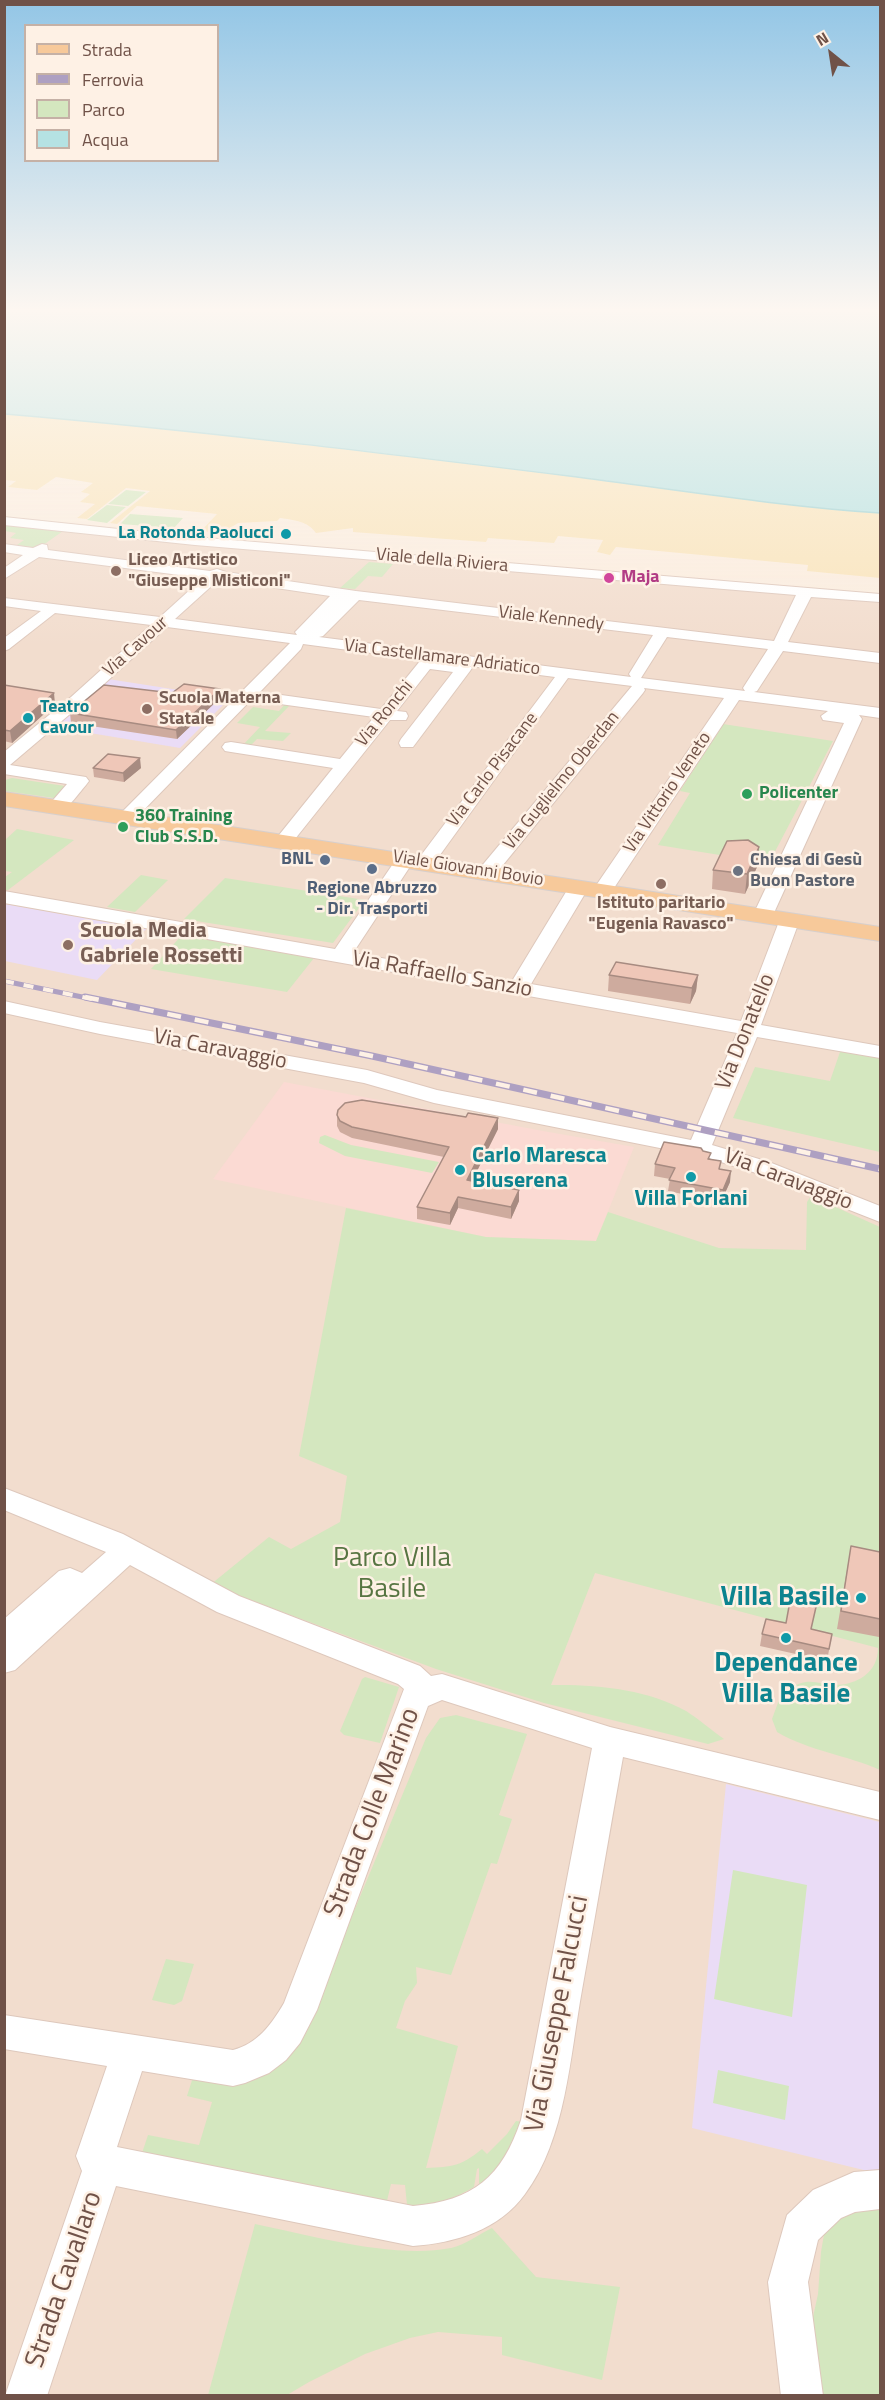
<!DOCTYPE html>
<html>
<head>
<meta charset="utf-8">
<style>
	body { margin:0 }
	#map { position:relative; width:885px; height:2400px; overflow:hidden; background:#fbeddf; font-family:"Titillium Web",sans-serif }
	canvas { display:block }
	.frame { position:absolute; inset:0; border:6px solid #705248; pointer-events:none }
	.legend { position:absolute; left:24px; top:24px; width:195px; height:138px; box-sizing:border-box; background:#fef1e5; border:2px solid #c5b1a6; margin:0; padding:8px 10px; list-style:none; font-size:18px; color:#705248 }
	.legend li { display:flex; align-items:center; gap:12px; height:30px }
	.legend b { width:30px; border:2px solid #c5b1a6 }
	.north { position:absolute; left:801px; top:24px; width:60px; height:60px; -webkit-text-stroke:4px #fef1e5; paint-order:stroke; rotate:330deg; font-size:16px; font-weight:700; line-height:24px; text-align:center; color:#705248 }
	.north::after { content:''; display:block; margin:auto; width:21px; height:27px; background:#705248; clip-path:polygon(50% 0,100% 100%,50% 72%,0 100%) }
</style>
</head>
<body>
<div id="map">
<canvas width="885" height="2400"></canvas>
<div class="frame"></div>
<ul class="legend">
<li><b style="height:8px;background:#f7c99a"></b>Strada</li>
<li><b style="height:8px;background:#aea0c2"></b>Ferrovia</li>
<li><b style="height:16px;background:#d4e7bf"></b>Parco</li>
<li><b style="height:16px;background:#b5e2e3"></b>Acqua</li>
</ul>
<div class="north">N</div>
</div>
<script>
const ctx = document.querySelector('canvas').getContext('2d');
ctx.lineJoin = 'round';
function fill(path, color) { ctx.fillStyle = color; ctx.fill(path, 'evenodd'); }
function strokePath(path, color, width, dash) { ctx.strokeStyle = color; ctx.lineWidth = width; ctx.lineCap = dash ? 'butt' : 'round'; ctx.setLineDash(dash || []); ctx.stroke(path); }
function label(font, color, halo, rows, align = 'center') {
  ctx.font = font + ' "Titillium Web",sans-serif'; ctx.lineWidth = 5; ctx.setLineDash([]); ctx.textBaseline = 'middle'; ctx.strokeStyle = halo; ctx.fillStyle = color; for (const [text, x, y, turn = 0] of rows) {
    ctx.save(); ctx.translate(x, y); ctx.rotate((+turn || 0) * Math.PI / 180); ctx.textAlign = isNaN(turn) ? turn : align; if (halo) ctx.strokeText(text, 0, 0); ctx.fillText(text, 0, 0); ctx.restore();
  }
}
fill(new Path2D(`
	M5 525 880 599V2395L5 2396Z`), '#f2ddce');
fill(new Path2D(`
	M284 1082 543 1131 634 1147 596 1241 486 1237 213 1179Z`), '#fbdad3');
fill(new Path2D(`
	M108 679 230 698 180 748 54 727Z
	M5 904 146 929 97 980 5 961Z
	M726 1784 880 1822V2174L692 2128Z`), '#eadcf6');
fill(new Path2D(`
	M126 490 146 492 128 506 108 504Z
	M107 505 126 507 107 523 87 520Z
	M130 514 183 518 174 528 120 524Z
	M5 525 63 531 39 548 17 545 24 540 10 538 16 533 5 531Z
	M369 562 393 564 382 577 368 576 355 589 340 588Z
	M286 703 291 704 265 731 291 733 283 741 257 739 250 746 243 745 260 727 237 723 253 707 279 711Z
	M723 724 833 741 769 863 658 845 690 793 680 791Z
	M12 778 65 786 54 798 5 791V780Z
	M17 829 74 840 8 890H5V877L12 872 5 871V840Z
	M141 875 168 880 135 912 107 907Z
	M225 878 365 900 333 943 184 919Z
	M183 934 314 958 287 992 151 969Z
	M841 1049 880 1057V1152L733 1118 755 1067 830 1081Z
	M325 1135 351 1145 439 1162 432 1173 345 1156 319 1143 320 1137Z
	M811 1196 880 1227V1770C847 1755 809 1751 777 1732L772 1719 783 1689C791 1687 799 1683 806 1682 816 1681 825 1685 834 1685 858 1685 878 1672 878 1648L595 1573 551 1685C594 1684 648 1689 686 1711 699 1719 711 1730 724 1739L708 1744 544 1703 436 1669 210 1585 269 1537 291 1549 340 1522 347 1476 299 1456 346 1208 486 1237 596 1241 608 1212 719 1248 806 1250 807 1202Z
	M365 1677 399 1687 380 1743 344 1735 340 1731 362 1679Z
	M456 1715 527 1734 499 1815 512 1819 497 1864 491 1863 451 1975 416 1967 417 1983 405 2001 396 2028 458 2046 426 2168C453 2167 461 2166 482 2149L487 2154 507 2134 516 2121 524 2122C517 2148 501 2168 479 2185V2168L477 2169 474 2187C453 2199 432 2207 407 2205L405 2185 391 2184 386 2205 141 2156 148 2135 199 2145 212 2102 187 2096 194 2074 231 2078 342 1940 426 1738 440 1718Z
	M733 1870 807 1885 792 2017 714 1999Z
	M166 1959 194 1964 182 2001 174 2005 152 2000Z
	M718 2070 789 2086 785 2120 713 2103Z
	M867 2195 880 2197V2395L810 2396 808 2340 818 2294 821 2252 827 2217Z
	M255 2224C313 2236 393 2259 451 2248 465 2245 479 2234 492 2228L536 2277 620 2287 602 2380 502 2355V2337L438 2332 410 2338 365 2354 309 2382 287 2395H208Z`), '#d4e7bf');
fill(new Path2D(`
	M4 414C193 430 381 453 569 476 673 489 776 506 880 513V578L807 571 808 565 616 547 610 555 597 552 603 540 558 536 554 543 488 538 486 542 353 532V528L316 533C308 521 293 520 280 518L277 521 238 523 222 533 201 531 217 514 137 506 117 524 110 523 150 491 126 488 87 519 77 518 95 504 80 502 90 494 81 492 93 483 56 477 37 490 8 487 16 481 5 480Z`), '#f9e4bb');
const water = new Path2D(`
	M4 310H880V513C776 506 673 489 569 476 381 453 193 430 5 414Z`);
fill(water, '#b5e2e3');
strokePath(water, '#9cd2d4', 1.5);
const minor = new Path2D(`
	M4 517 195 537 880 594V602L811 597 788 642 880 653V663L783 651 757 691 754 692 880 708V718L859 715 862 719 773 915 770 919H756L753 915 844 723 823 720 821 716 828 711 739 700 610 894H596L593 890 724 698 644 688 645 690 643 693 494 876H480L478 872 480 868 632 686 568 678 432 866H418L416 862 555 677 470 666 472 668 470 671 413 747H401L399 743 401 739 453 672 430 669 397 711 406 712 408 716 406 720H390L291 844H277L275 840 333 768 231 752 225 751 222 747 225 743 231 742 340 759 374 717 251 700 133 821H121L118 817 121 813 290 643 167 627 83 703 10 765 86 777 89 781 86 785C76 796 66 815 50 811L47 807 67 784 4 774V752L71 697 151 625 55 613 9 649 4 651V638L41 611 4 606V598L160 617 203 578 39 557 4 579V568L23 555 4 552V544L33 548 42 544 47 545 48 550 210 571 217 569 226 572 356 591 774 641 796 595 195 545 4 525ZM222 580 330 596 298 629 295 632 297 635 175 619 216 582ZM359 600 653 635 629 674 631 677 319 637 323 636ZM667 637 768 649 743 688 745 691 641 678ZM303 644 424 660 420 661 381 709 260 692 301 649Z
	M406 853 413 855 415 859 353 953 512 981 569 887 572 883H586L589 887 531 984 741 1021 780 919 783 915H797L800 919 761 1025 880 1046V1058L757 1037 712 1145 769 1162 880 1206V1222L753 1172 705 1157 434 1103 364 1083 100 1034 4 1013V1001L100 1022 367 1070 437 1090 691 1140 737 1033 4 903V891L335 949 399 855Z
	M4 1488 123 1534 239 1596 420 1666 431 1676 442 1674 610 1727 880 1792V1820L623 1757C609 1834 596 1912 582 1990 570 2056 566 2139 525 2194 499 2230 455 2243 413 2246L116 2186 47 2396H5L82 2171 76 2156 107 2066 4 2049V2015L233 2050C257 2044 272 2024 284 2003L404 1689 398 1684 217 1612 130 1565 15 1670 4 1673V1619L59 1571 70 1568 82 1573 106 1552 4 1510ZM442 1700 592 1748 521 2120C502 2177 473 2201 413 2206L117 2147 142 2071 233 2086 245 2083 269 2073 286 2060 300 2043 317 2010 428 1706Z
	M880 2170V2209L855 2212 841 2218 818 2240 808 2282 823 2396H781L768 2282 787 2215 813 2190 854 2172Z`);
const major = new Path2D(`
	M4 792 880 927V941L4 806Z`);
strokePath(minor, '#dec8bc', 2);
strokePath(major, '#d7cfcc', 2);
fill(minor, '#fff');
fill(major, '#f7c99a');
const railFar1 = new Path2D(`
	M4 981 92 999`);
const rail = new Path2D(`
	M85 997 372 1056 880 1169`);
strokePath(railFar1, '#aea0c2', 5);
strokePath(rail, '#aea0c2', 7);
strokePath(railFar1, '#fef1e5', 4, [10]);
strokePath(rail, '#fef1e5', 4.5, [14]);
fill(new Path2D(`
	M4 685 55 704 12 743 4 741Z
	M220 698 177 739 71 723 70 713Z
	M93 768H141L124 782 94 777Z
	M759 847 757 867 745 894 712 889 713 870Z
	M609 975H698L696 991 690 1004 608 991Z
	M337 1115 498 1129 472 1181 519 1190V1201L511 1219 458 1208 450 1225 417 1219V1207L444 1157 352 1138 340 1132 337 1126Z
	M703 1151 720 1169 730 1182 721 1202 668 1191 670 1179 654 1176 655 1164Z
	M851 1546 880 1552V1629L879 1637 837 1629Z
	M816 1607 811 1629 832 1634 827 1661 760 1646 762 1634Z`), '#ceab9e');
fill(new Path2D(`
	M220 689V698L177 739 176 730Z
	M54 693 55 704 12 743 10 731Z
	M140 758 141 768 124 782 123 773Z
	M759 847 757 867 745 894 747 874Z
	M698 975 696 991 690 1004 692 988Z
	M498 1118V1129L467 1191V1180Z
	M731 1171 730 1182 721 1202 723 1190Z
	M519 1190V1201L511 1219V1207Z
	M458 1197V1208L450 1225V1213Z`), '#a78b81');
const building = new Path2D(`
	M184 684 220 689 176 730 70 713 104 685 172 693Z
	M4 685 54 693 10 731 4 730Z
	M108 754 140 758 123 773 93 768Z
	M748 840 759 847 747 874 713 870 727 841Z
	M616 962 698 975 692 988 609 975Z
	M362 1100 466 1117 468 1113 498 1118 467 1180 519 1190 511 1207 458 1197 450 1213 417 1207 449 1147 352 1127 340 1121 337 1115 338 1110 345 1103Z
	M664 1142 701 1148 703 1151 711 1153 708 1159 721 1161 719 1169 731 1171 723 1190 669 1180 675 1168 655 1164Z
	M851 1546 880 1552V1619L841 1611Z
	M790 1601 816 1607 811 1629 832 1634 829 1649 762 1634 766 1619 786 1623Z`);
fill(building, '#efc7b8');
strokePath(building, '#a78b81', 1.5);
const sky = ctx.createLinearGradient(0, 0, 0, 646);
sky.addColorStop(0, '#93c6e6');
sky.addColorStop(0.48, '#fdf7f1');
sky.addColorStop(1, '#fdf7f100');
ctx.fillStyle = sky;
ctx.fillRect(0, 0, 885, 646);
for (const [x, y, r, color] of [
	[286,534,6,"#0f9aa8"],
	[116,571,6,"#8d6e63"],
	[609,578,6,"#d1479c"],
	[147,709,6,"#8d6e63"],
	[28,718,6,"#0f9aa8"],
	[747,794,6,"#2e9e5b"],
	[123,827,6,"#2e9e5b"],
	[325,860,6,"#5c6f8a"],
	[372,869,6,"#5c6f8a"],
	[738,871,6,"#6b7280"],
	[661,884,6,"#8d6e63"],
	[68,945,6,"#8d6e63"],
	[460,1170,6,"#0f9aa8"],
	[691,1177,6,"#0f9aa8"],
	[861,1598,6,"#0f9aa8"],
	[786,1638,6,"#0f9aa8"]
]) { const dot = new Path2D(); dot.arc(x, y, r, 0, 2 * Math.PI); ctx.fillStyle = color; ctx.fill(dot); strokePath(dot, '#fef1e5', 2); }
label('bold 18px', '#0d838f', '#fef1e5', [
	["La Rotonda Paolucci",274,534],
	["Teatro",40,708,"left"],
	["Cavour",40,729,"left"]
], 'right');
label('bold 18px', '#785e54', '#fef1e5', [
	["Liceo Artistico",128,561],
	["\"Giuseppe Misticoni\"",128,582],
	["Scuola Materna",159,699],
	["Statale",159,720],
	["Istituto paritario",661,904,"center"],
	["\"Eugenia Ravasco\"",661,925,"center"]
], 'left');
label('18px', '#705248', '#fef1e5', [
	["Viale della Riviera",442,561,5],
	["Viale Kennedy",551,619,7],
	["Via Cavour",136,647,-42],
	["Via Castellamare Adriatico",442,658,7],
	["Via Ronchi",385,714,-51],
	["Via Carlo Pisacane",493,770,-53],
	["Via Guglielmo Oberdan",562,781,-51],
	["Via Vittorio Veneto",668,793,-56],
	["Viale Giovanni Bovio",468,869,9]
]);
label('bold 18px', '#b23c85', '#fef1e5', [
	["Maja",621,578]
], 'left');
label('bold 18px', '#27864d', '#fef1e5', [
	["Policenter",759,794],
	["360 Training",135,817],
	["Club S.S.D.",135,838]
], 'left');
label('bold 18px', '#4e5e75', '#fef1e5', [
	["BNL",313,860],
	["Regione Abruzzo",372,889,"center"],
	["- Dir. Trasporti",372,910,"center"]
], 'right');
label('bold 18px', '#5b616d', '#fef1e5', [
	["Chiesa di Gesù",750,861],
	["Buon Pastore",750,882]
], 'left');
label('bold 22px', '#785e54', '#fef1e5', [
	["Scuola Media",80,932],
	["Gabriele Rossetti",80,957]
], 'left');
label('22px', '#705248', '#fef1e5', [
	["Via Raffaello Sanzio",442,975,10],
	["Via Donatello",746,1032,-68],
	["Via Caravaggio",220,1050,11],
	["Via Caravaggio",788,1180,21]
]);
label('bold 22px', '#0d838f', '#fef1e5', [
	["Carlo Maresca",472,1157],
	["Bluserena",472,1182],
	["Villa Forlani",691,1200,"center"]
], 'left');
label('27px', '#577542', '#fef1e5', [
	["Parco Villa",392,1559],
	["Basile",392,1590]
]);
label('bold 27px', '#0d838f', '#fef1e5', [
	["Villa Basile",849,1598],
	["Dependance",786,1664,"center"],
	["Villa Basile",786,1695,"center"]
], 'right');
label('27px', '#705248', '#fef1e5', [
	["Strada Colle Marino",373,1813,-69],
	["Via Giuseppe Falcucci",558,2014,-79],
	["Strada Cavallaro",65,2280,-71]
]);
</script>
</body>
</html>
